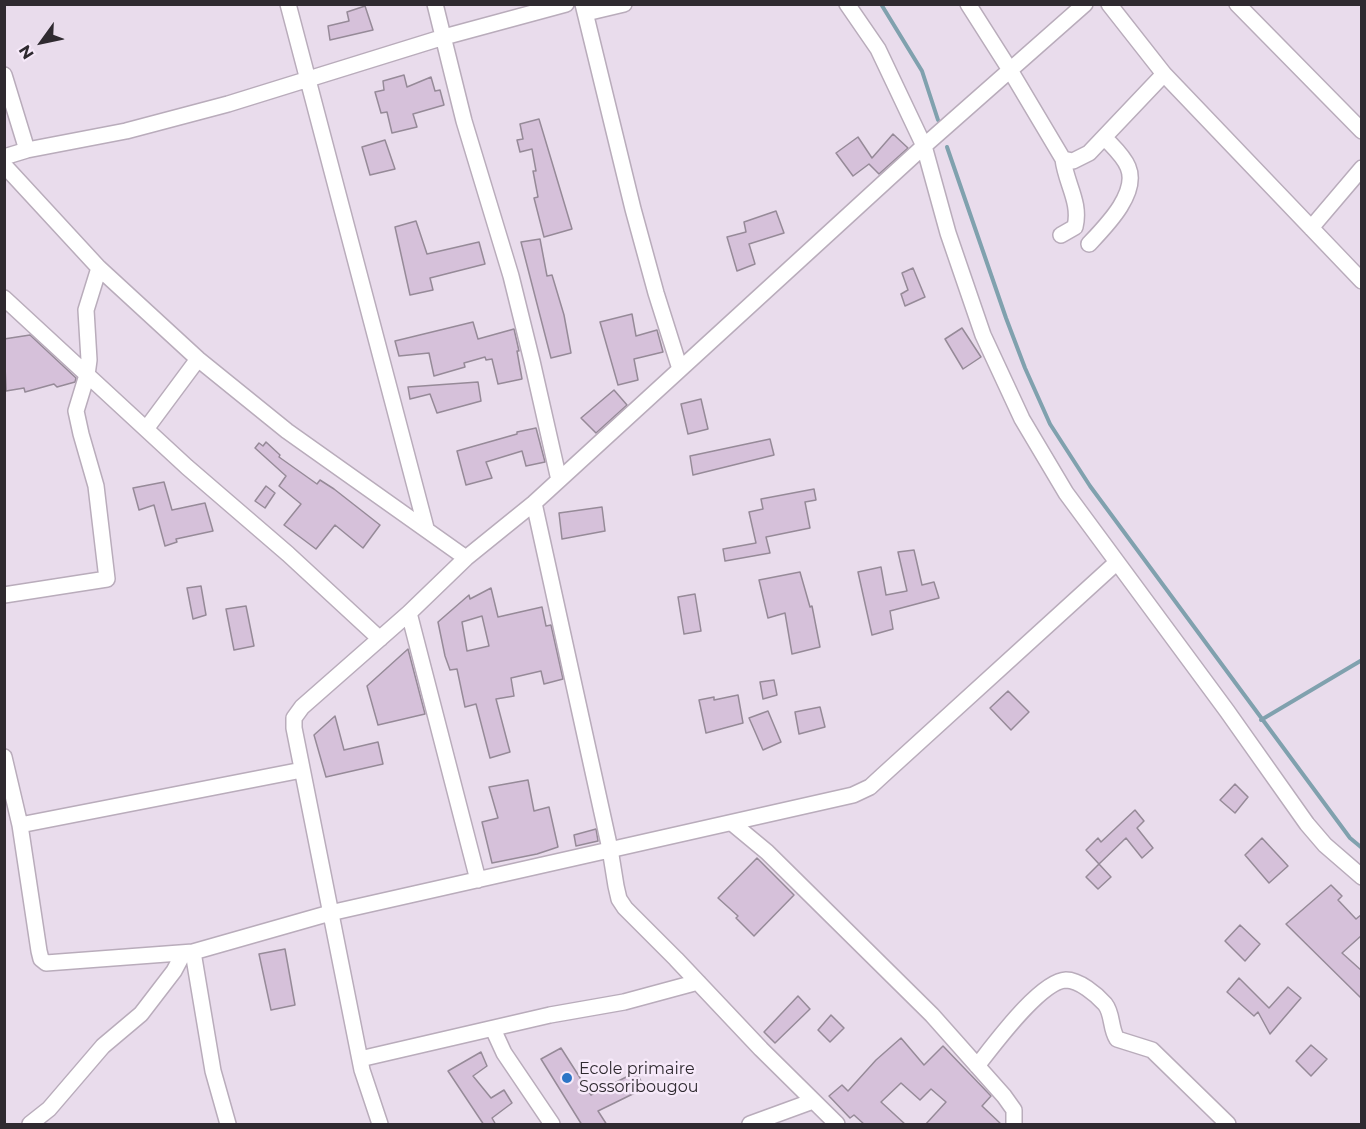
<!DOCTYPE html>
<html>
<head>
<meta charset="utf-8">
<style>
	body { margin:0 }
	#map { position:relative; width:1366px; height:1129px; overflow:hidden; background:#e9dcec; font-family:Montserrat,sans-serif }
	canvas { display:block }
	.frame { position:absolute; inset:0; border:6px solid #2f2a30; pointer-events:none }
	.north { position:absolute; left:12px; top:12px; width:60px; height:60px; -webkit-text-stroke:4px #f6e9f9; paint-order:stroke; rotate:237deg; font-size:16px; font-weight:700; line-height:24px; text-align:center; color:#2f2a30 }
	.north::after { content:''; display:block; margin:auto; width:21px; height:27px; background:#2f2a30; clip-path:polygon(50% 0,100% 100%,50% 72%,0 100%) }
</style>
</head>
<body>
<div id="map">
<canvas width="1366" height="1129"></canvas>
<div class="frame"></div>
<div class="north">N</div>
</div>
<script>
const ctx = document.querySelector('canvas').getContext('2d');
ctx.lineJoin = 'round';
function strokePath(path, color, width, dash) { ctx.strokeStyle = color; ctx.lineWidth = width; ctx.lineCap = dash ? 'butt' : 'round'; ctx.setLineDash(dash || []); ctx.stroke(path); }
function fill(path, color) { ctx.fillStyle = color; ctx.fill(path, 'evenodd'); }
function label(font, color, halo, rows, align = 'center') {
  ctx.font = font + ' Montserrat,sans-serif'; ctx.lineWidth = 5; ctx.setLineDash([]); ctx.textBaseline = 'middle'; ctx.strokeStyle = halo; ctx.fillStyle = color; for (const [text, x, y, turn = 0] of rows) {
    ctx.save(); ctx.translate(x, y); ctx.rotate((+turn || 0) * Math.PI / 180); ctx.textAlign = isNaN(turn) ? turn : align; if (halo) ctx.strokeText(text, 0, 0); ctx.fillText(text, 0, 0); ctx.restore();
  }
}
strokePath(new Path2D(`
	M881 4 922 71 938 120
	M947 147 1006 318 1025 368 1050 424 1090 486 1350 838 1362 848
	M1261 720 1362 660`), '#80a1ae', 4);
const building = new Path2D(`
	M365 6 373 30 330 40 328 26 349 21 347 12Z
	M404 75 407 87 431 77 435 91 440 90 444 105 413 114 417 127 392 133 387 112 381 113 375 92 384 90 383 81Z
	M539 119 572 229 544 237 534 198 538 197 533 171H536L532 149 520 152 517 140 523 139 520 124Z
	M893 134 908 148 879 174 869 164 853 176 836 153 858 137 872 158Z
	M385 140 395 169 370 175 362 147Z
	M776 211 784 233 749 244 755 264 737 271 727 237 746 232 744 222Z
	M416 221 427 254 479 242 485 264 430 278 433 290 410 295 395 227Z
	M540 239 547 276 552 275 564 315 571 353 551 358 521 242Z
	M913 268 925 297 905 306 901 294 908 290 902 273Z
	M632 314 636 336 657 330 663 352 634 359 638 380 618 385 600 322Z
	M473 322 478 339 514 329 519 351H517L522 379 498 384 492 359 486 360 485 357 464 363 465 367 434 376 429 353 399 356 395 341Z
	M962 328 981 357 963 369 945 339Z
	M30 335 76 378 75 382 57 387 54 384 25 392 24 388 6 391 4 339Z
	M478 382 481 401 437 413 430 394 410 399 408 387Z
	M614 390 627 405 596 433 581 418Z
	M701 399 708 429 688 434 681 404Z
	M536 428 545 462 526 466 522 451 486 462 492 478 466 485 457 451 517 434V432Z
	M770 439 774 455 693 475 690 456Z
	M266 442 280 455 279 457 317 484 320 480 334 489 380 525 363 548 335 525 316 549 284 525 301 504 279 486 286 476 255 448 259 443 263 446Z
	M164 482 172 510 205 503 213 531 176 539 177 542 165 546 154 505 139 510 133 488Z
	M266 486 275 493 265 508 255 501Z
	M814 489 816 500 805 502 810 528 766 537 770 553 725 561 723 549 756 543 749 512 763 509 761 499Z
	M602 507 605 531 562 539 559 513Z
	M914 550 922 585 934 582 939 598 890 611 893 629 872 635 858 572 881 567 886 595 907 591 898 552Z
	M800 572 810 607 812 606 820 647 792 654 785 613 768 618 759 580Z
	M201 586 206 615 193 619 187 588Z
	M491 588 498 617 542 607 546 626 551 625 563 679 544 684 541 671 511 678 514 696 496 699 510 752 490 758 476 704 465 707 457 669 450 670 445 656 438 622 469 595 470 599ZM482 616 489 646 467 651 462 622Z
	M695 594 701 631 684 634 678 597Z
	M246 606 254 646 234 650 226 609Z
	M408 649 425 714 378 725 367 686Z
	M774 680 777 695 763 699 760 682Z
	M1008 691 1029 712 1011 730 990 708Z
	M738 695 743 723 706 733 699 700 714 697V700Z
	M820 707 825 727 799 734 795 712Z
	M768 711 781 742 763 750 749 718Z
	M335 716 344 750 378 742 383 764 326 777 314 735Z
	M528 780 534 811 549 807 558 847 537 854 492 863 482 822 498 818 489 787Z
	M1235 784 1248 797 1235 813 1220 800Z
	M1135 810 1144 821 1137 828 1153 848 1142 858 1126 838 1099 864 1086 850 1098 838 1101 842Z
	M596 829 598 841 576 846 574 835Z
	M1262 838 1288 866 1269 883 1245 855Z
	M757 858 794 895 754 936 736 918 738 916 718 898Z
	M1099 864 1111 877 1098 889 1086 877Z
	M1331 885 1342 896 1338 900 1356 919 1362 914V935L1342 953 1362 971V999L1286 924Z
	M1240 925 1260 944 1245 961 1225 941Z
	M285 949 295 1005 271 1010 259 954Z
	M1239 978 1269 1008 1288 987 1301 998 1270 1034 1258 1012 1254 1016 1227 992Z
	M798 996 810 1009 775 1043 764 1032Z
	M831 1015 844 1028 830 1042 818 1030Z
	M901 1038 924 1065 943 1046 991 1096 982 1106 1002 1125H925L946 1102 931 1089 920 1100 901 1083 881 1102 906 1125H865L854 1115 850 1118 829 1096 842 1085 848 1091 876 1060Z
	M1311 1045 1327 1059 1311 1076 1296 1061Z
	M561 1048 591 1095 636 1072 645 1088 598 1111 607 1125H582L541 1059Z
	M481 1052 487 1066 473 1076 491 1098 504 1090 512 1103 492 1118 496 1125H484L448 1071Z`);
fill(building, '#d6c1da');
strokePath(building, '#968a98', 1.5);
const minor = new Path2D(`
	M288 4 426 528
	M435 4 464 121 511 276 532 361 559 480
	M583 4 633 209 656 293 680 369
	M847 4 878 49 924 146 948 233 983 335 1022 419 1066 493 1227 711 1307 824 1325 845 1362 877
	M968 4 1010 70 1063 159 1073 161 1089 153 1164 74
	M1109 4 1164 74 1362 281
	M1237 4 1362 131
	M586 13 624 4
	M4 75 27 150
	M4 157 27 150 126 131 228 104 444 37 566 4
	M4 165 99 268 198 359 287 431 466 558
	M1311 228 1362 168
	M1061 235 1075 227C1081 202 1066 184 1063 159
	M1089 244C1106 226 1139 193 1128 167 1123 155 1112 146 1104 137
	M4 298 187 467 288 554 380 639
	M146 429 198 359
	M534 503 610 849 616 886 619 899 625 908 676 959 761 1049 837 1124
	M4 595 107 579 96 486 81 434 76 411 87 375 89 360 86 310 99 268
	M409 613 478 880
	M4 757 20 825 39 951 41 959 46 963 193 952 330 913 853 795 870 787 883 775 1116 563
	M732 823 767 852 932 1015 1004 1096 1014 1110V1124
	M20 825 302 770
	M193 952 213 1071 228 1124
	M493 1029 504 1053 552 1124
	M360 1059 550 1015 624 1002 698 982
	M977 1066C993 1046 1040 981 1066 980 1079 980 1096 994 1105 1004 1113 1014 1110 1028 1117 1039L1152 1050 1228 1124
	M30 1124 49 1109 103 1046 141 1014 174 971 183 954
	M380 1124 362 1070 294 728V718L302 707 409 613 466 558 534 503 924 146 1085 4
	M750 1124 813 1101`);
strokePath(minor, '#b9acbb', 18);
strokePath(minor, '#fff', 15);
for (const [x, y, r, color] of [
	[567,1078,6,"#2c75c6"]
]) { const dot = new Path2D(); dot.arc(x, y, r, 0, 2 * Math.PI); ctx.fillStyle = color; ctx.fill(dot); strokePath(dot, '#f6e9f9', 2); }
label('16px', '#2f2a30', '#f6e9f9', [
	["Ecole primaire",579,1069],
	["Sossoribougou",579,1087]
], 'left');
</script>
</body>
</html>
